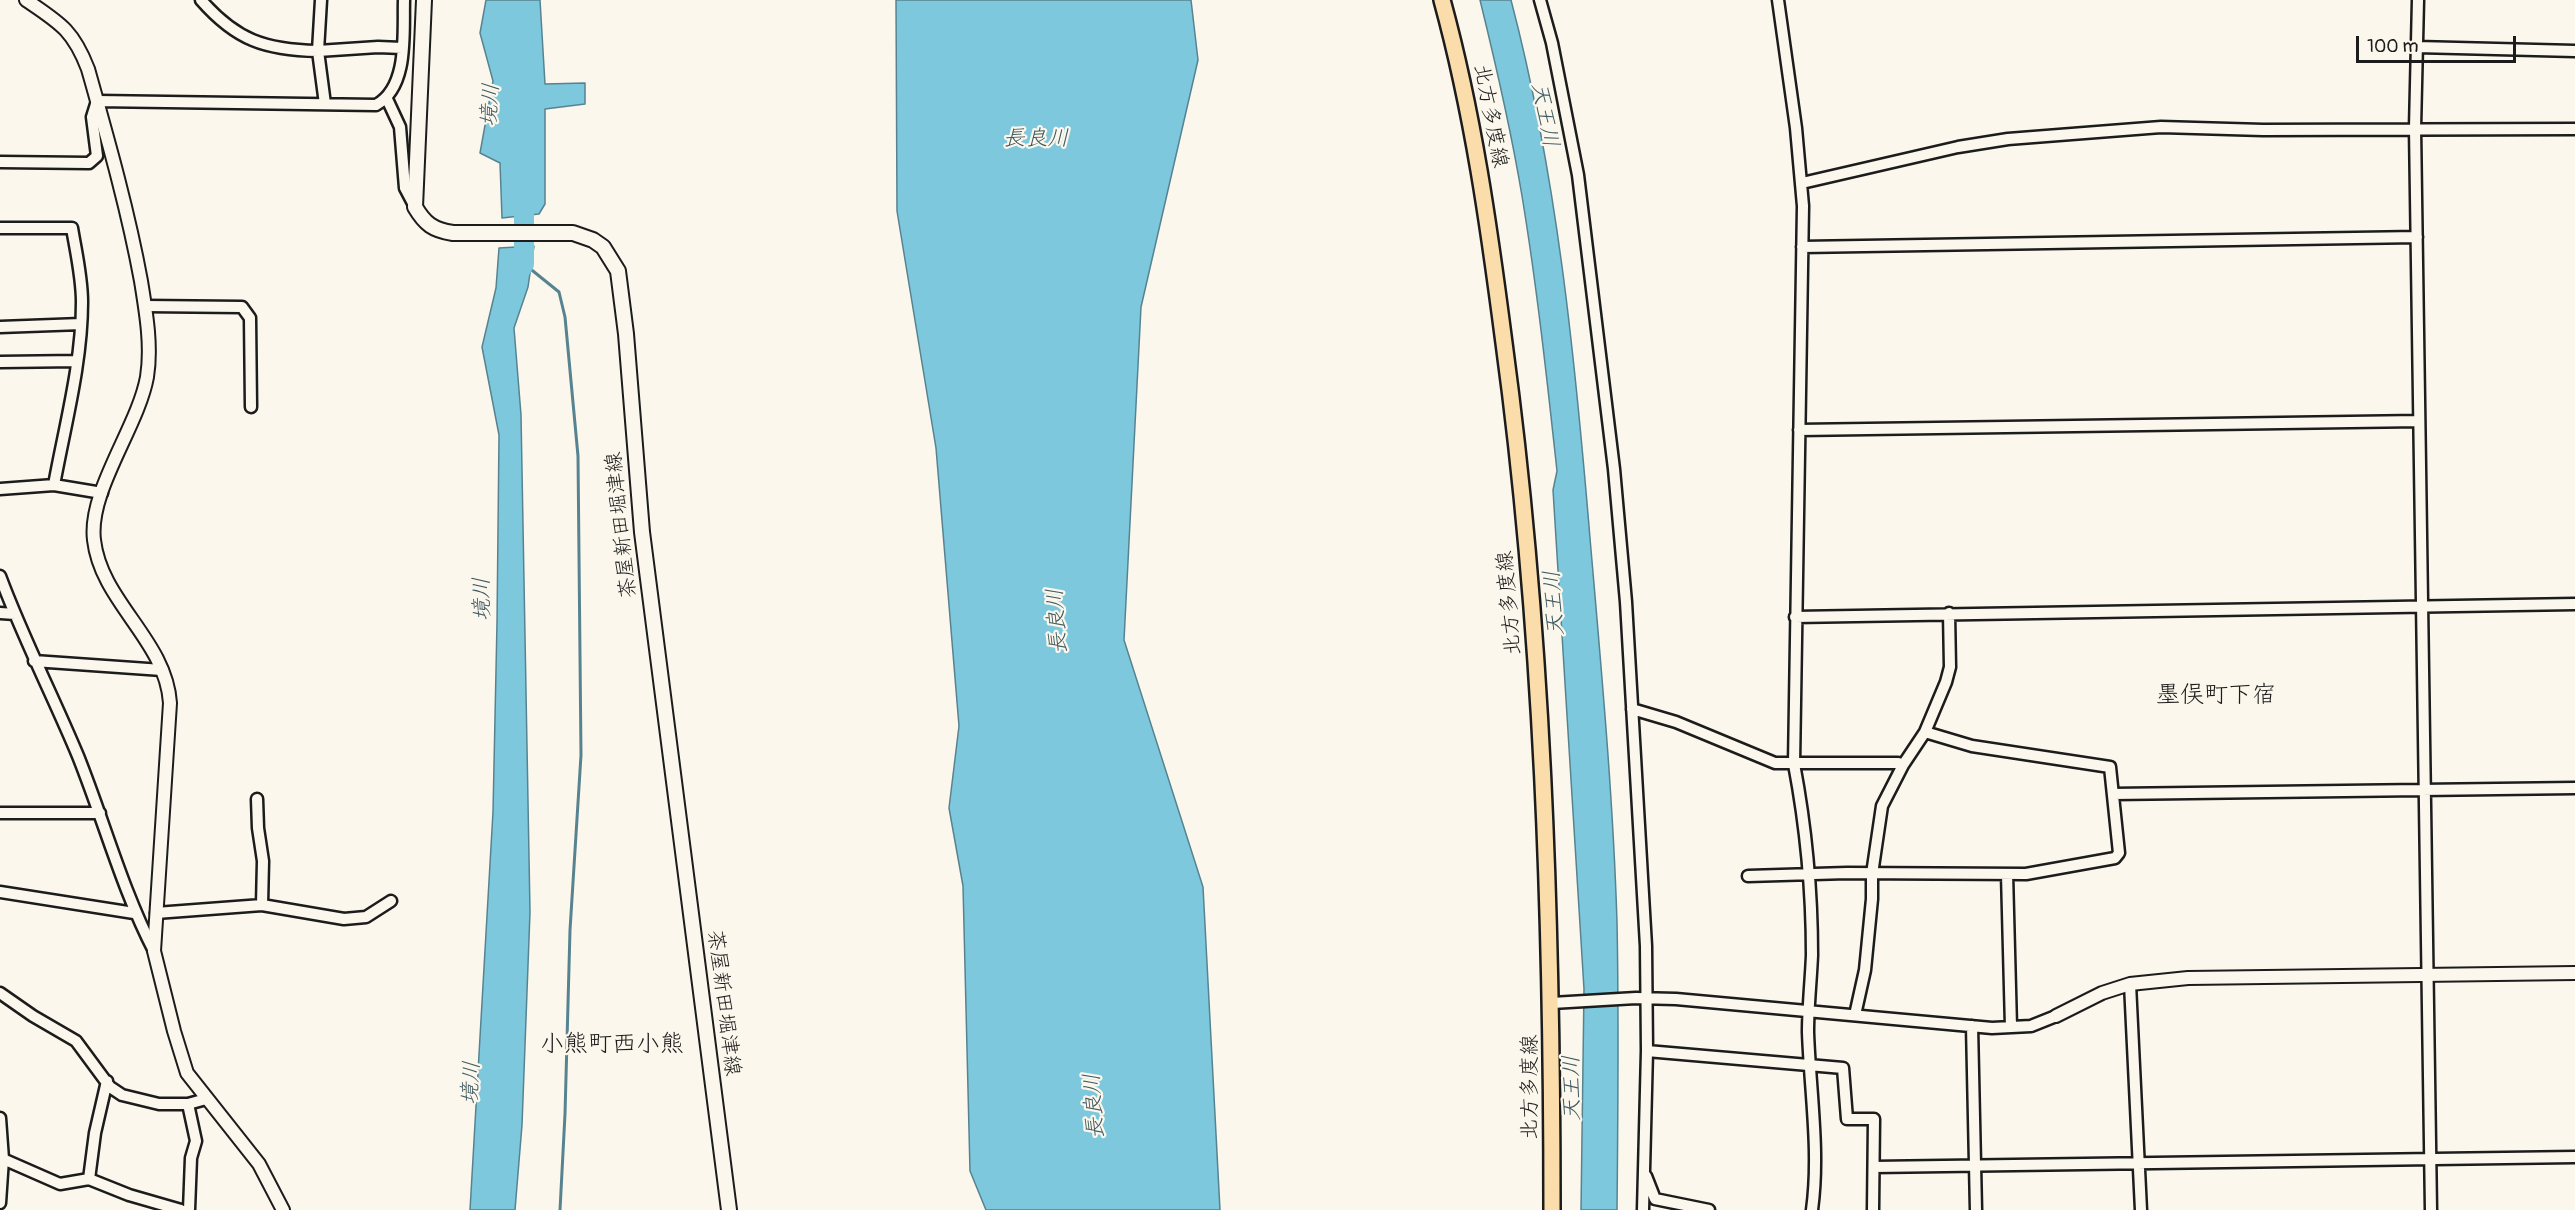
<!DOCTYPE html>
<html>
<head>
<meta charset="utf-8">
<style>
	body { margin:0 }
	#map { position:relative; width:2575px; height:1210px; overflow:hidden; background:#fbf7ec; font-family:Pangolin,sans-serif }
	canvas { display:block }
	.scale { position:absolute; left:2356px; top:36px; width:160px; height:27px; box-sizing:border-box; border:3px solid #1c1c1c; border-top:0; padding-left:8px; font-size:18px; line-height:21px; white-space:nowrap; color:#1c1c1c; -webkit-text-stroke:4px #fbf7ec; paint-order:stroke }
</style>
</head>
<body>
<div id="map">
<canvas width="2575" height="1210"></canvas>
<div class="scale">100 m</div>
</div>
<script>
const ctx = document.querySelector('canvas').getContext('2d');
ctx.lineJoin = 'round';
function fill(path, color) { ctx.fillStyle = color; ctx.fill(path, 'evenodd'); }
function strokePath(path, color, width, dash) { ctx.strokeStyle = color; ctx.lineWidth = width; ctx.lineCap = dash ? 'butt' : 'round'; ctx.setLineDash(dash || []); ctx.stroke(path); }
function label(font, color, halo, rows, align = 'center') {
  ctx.font = font + ' Pangolin,"Klee One",sans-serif'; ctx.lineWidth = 4.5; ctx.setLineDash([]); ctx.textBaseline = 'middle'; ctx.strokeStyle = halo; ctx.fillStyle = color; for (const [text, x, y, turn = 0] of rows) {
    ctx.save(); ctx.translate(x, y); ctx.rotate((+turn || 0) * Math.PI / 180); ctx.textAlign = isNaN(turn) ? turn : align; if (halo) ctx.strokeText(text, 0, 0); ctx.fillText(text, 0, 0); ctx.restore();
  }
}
const water = new Path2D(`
	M486 0H540L545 84 585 83V104L545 109V204L539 214 502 218 500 163 480 153 493 81 480 33Z
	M896 0H1191L1198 60 1141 307 1124 640 1203 887 1220 1210H986L970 1171 963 886 949 808 959 726 936 448 897 211Z
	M1480 0H1511C1557 175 1575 358 1590 538 1601 666 1613 794 1617 922 1619 1018 1618 1114 1617 1210H1581L1584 989 1553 490 1557 471C1547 379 1537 287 1522 196 1511 130 1496 65 1480 0Z
	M534 246 528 287 514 328 521 415 530 912 522 1125 515 1210H470L493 812 497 623 499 435 482 347 496 288 499 248Z`);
fill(water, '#7ec8de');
strokePath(water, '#578390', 1.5);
strokePath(new Path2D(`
	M528 267 559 292 565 317 578 456 581 755 570 930 565 1114 560 1210`), '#578390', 3);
strokePath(new Path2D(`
	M519 272 524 264V189`), '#7ec8de', 20);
const minor = new Path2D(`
	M201 0C236 40 265 50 318 51L325 104
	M321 0 318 51 378 47 402 48
	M1540 0 1552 43 1578 175 1614 469 1626 602 1646 946 1647 1051 1643 1210
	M1778 0 1796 128 1803 206 1794 764C1806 827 1812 891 1812 955 1811 980 1808 1006 1808 1032 1810 1091 1820 1152 1812 1210
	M2418 0 2415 128 2431 1210
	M2417 47 2575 51
	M387 99 400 127 405 188 415 207
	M0 162 89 163 97 156 92 117 97 101 376 105C409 87 403 33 404 0
	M1802 183 1958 147 2008 139 2161 127 2263 130 2575 129
	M0 228H72C76 252 82 277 82 302 82 363 65 425 54 485
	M1802 247 2417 237
	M145 306 242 307 250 318 251 407
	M0 327 81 324
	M0 362 77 361
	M1799 430 2419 421
	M0 489 54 485 102 493
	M0 576C23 638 53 696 78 756 104 821 122 889 154 951
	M0 613 15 614
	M1795 617 2575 604
	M34 661 162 670
	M1632 709 1676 722 1775 763H1898L1903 765
	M2113 794 2575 788
	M257 799 258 828 263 861 262 905
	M0 813H100
	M2007 874 2011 1027
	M1748 876 1847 873 2026 874 2115 858 2119 853 2110 767 1972 746 1925 732
	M0 892 134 913
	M156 913 262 905 344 919 366 917 391 901
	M2130 984 2141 1210
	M0 993 33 1016 76 1041 110 1087 122 1095 159 1104H188L206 1099
	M1552 1003 1636 998 1676 999 1992 1028 2031 1026 2056 1016
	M1855 1015 1865 970 1872 899V874L1882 806 1903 765 1925 732 1946 682 1950 667 1949 613
	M1972 1026 1976 1210
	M1647 1051 1843 1068 1847 1119H1874L1873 1210
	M188 1104 196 1141 191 1158 189 1210
	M0 1118 3 1159 0 1203
	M3 1159 60 1184 89 1179 129 1195 181 1210
	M1874 1167 2575 1157
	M1646 1176 1655 1199 1709 1210
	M89 1179 95 1133 107 1081`);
const tertiary = new Path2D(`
	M26 0C60 23 73 30 88 69 108 140 128 210 141 281 146 312 152 346 147 377 138 427 88 491 94 540 101 602 166 640 170 703L154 951 174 1031 187 1073 259 1164 283 1210
	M2056 1016 2102 993 2130 984 2188 978 2575 973`);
const secondary = new Path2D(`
	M424 0 415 207C425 224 433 230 453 233H573L593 240 603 247 618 271 626 334 642 532 729 1210`);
const primary = new Path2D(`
	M1442 0C1473 113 1489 227 1504 343 1543 630 1552 920 1552 1210`);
strokePath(minor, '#1c1c1c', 15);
strokePath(tertiary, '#1c1c1c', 16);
strokePath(secondary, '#1c1c1c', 18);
strokePath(primary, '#1c1c1c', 20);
strokePath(minor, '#fbf7ec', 10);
strokePath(tertiary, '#fbf7ec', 12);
strokePath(secondary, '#fbf7ec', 14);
strokePath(primary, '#fbddab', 15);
label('21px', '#1c1c1c', '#fbf7ec', [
	["北方多度線",1490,116,79],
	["茶屋新田堀津線",622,525,-96],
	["北方多度線",1510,603,-95],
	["茶屋新田堀津線",723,1003,83],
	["北方多度線",1531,1087,-90]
]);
label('italic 22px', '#3e5860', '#fbf7ec', [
	["境川",491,105,-86],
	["天王川",1544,115,79],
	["長良川",1036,139],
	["境川",483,599,-91],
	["天王川",1555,603,-94],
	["長良川",1058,621,-94],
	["境川",472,1083,-87],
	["天王川",1573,1088,-91],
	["長良川",1095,1106,-94]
]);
label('24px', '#1c1c1c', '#fbf7ec', [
	["墨俣町下宿",2216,696],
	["小熊町西小熊",612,1045]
]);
</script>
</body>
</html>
